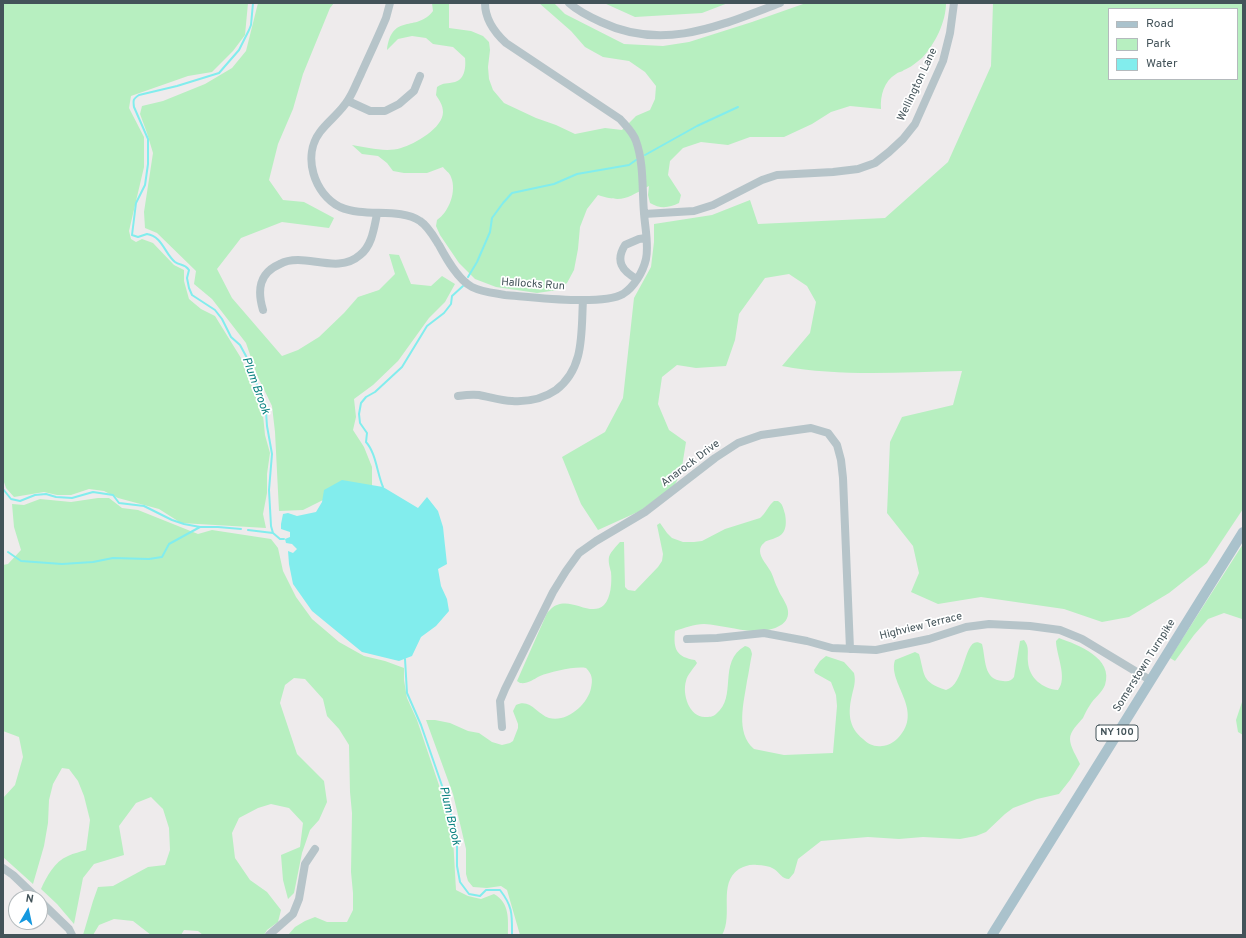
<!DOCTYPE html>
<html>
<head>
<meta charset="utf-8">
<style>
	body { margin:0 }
	#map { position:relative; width:1246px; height:938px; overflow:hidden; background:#eeebec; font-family:Overpass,sans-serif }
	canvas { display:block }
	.frame { position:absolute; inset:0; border:4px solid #435359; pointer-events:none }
	.legend { position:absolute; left:1108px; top:8px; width:130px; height:72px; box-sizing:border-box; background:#fff; border:1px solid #b4babd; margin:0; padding:5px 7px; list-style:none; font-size:12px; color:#435359 }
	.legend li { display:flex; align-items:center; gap:8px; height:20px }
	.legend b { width:20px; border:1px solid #b4babd }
	.north { position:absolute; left:8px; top:890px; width:40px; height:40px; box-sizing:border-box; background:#fff; border:1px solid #b4babd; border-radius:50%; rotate:9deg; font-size:11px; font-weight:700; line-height:16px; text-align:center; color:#435359 }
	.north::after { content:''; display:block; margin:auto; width:14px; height:18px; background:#1498df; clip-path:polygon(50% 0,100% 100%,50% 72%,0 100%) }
</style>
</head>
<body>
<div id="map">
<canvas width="1246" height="938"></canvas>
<div class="frame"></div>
<ul class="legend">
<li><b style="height:5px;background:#aac2cc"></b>Road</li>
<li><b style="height:11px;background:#b7efc0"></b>Park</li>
<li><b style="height:11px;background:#82eded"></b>Water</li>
</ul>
<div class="north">N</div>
</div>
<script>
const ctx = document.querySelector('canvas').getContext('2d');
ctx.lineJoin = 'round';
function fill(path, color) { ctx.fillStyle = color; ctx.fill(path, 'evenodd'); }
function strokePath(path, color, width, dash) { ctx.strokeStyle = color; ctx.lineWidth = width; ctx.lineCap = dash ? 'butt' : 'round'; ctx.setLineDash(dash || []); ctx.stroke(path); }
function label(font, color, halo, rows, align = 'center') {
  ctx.font = font + ' Overpass,sans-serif'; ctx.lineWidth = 3.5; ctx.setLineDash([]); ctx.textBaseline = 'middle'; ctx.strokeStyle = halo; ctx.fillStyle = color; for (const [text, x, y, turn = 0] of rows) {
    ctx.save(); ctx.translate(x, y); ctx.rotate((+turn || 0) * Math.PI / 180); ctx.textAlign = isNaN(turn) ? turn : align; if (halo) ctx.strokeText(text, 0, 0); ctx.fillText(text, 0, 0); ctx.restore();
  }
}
fill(new Path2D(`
	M3 3H248L245 35 233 51 212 72 188 76 131 96 129 108 144 137V167L129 231 131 239 136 242 142 239 153 243 174 265 184 270V281L189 299 201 309 215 316 241 358 263 415 265 435 270 453 267 474V493L263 514 266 528 181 523 159 509 118 498 104 491 89 489 71 495H57L44 492 14 497 6 488 3 479Z
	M258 3H334L330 8 303 74 293 109 278 144 269 180 283 200 304 202 334 218 329 228 282 222 241 238 217 269 232 298 282 356 298 350 319 337 344 313 358 297 379 290 395 274 389 254 399 255 411 284 431 286 442 276 455 284 445 302 429 318 398 361 373 385 354 399 356 417 353 430 364 447 372 467V486L325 499 303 510 279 511 275 432 272 406 257 375 246 343 212 299 194 284 196 271 157 233 145 228 144 212 153 153 147 133 140 114 142 106 163 101 205 84 232 68 246 51Z
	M432 3H449V28L471 31 483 36 489 42 490 50 488 67 489 79 493 90 504 103 536 118 556 125 575 134 605 128 622 130 636 116 650 110 655 99 656 86 645 72 629 61 603 57 585 47 571 31 539 3H554L565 14 624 44 663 46 689 42 752 22 806 3H946C946 22 935 44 922 58 917 62 910 68 904 70 902 72 898 72 896 74 884 81 880 96 881 109L850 106 831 112 812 124 784 137H750L728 145 701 142 683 148 670 161 668 175 681 195 679 203C669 208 660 209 650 203L648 195 649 186C627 198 623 203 598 195L587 209 580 227 578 249 574 270 567 283 558 290 537 293 496 287 475 279 459 263 440 235 436 226 437 220C449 212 457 191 451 177 450 173 445 170 443 167L427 173H404L393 171 387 163 378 156 362 154 352 145C367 147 385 153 401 148 415 144 443 128 443 112 443 105 439 100 436 95L437 87C444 82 447 84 455 82 465 79 466 67 465 58L453 47 433 44 426 38 412 36 398 39 387 50C392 12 416 33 433 11Z
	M604 3H728L702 13 635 17Z
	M993 3H1243V509L1207 563 1169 593 1129 617 1102 622 1064 609 981 597 938 604 911 592 919 573 913 546 887 513 890 442 902 417 953 405 962 371C902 372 841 377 782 366L810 333 816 302 807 286 789 274 765 278 739 314 735 340 726 366 696 368 677 365 662 377 658 404 669 430 686 442 681 473 674 486 640 511 598 530 581 504 562 457 605 432 623 398 634 298 651 267 654 242V224L712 215 750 200 758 224 885 218 948 162 991 66ZM1109 9H1237V79H1109Z
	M98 498H109L122 508 138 510 198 534 212 530 271 539 278 548 283 571 296 597 312 619 339 642 364 656 385 661 404 668V680L407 698 417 720 443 797 453 838 456 890 468 896 481 899 494 894C510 903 508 919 508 935H288L295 927 305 921 315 917 327 922H347L353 910V893L351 872 352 813 350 792 349 745 339 729 327 716 323 699 305 679 294 678 285 685 280 703 297 754 324 781 327 802 319 820 310 830 302 853 294 893 288 899 283 880 281 855 300 847 303 823 289 808 271 804 258 808 239 818 232 833 235 858 250 880 267 892 281 910 278 922 267 930 264 935H203L198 931 184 930 181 935H151L133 921 114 919 99 925 93 935H83L93 901 98 887 113 886 148 867 165 865 170 850 169 828 163 809 151 797 136 803 119 826 124 855 94 864 83 878 74 924 57 904 41 889C47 876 54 862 68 856 74 853 80 852 86 850L90 820 84 796 78 781 69 769 62 768 53 784 49 800 48 823 44 846 33 884 3 857V798L15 785 23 757 19 737 3 731V565L8 564 21 550 14 527 12 504 24 505 40 499 71 502Z
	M774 501H778C783 504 783 508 785 514 787 525 786 535 775 538 771 540 766 540 764 543 761 545 760 548 760 551 760 558 768 566 771 572 774 578 775 584 778 589 781 597 787 603 788 611 790 628 765 632 753 631 736 630 721 625 704 624 694 624 684 628 675 631 673 650 677 657 695 660L697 663C694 668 687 675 686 681 682 694 689 717 705 717 709 717 713 717 716 714 738 697 717 662 745 646 750 647 751 649 752 654 750 663 749 672 747 681 744 702 735 733 754 749L784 755 833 753 837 706 836 695 831 682 815 673 814 670 820 661 826 656 844 662 854 673C856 681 854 687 852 695 848 712 848 727 863 739 868 744 874 747 882 746 888 746 894 742 898 738 925 710 887 683 895 660L915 652 919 654C925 675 921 682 946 690 967 684 963 632 982 644 986 659 983 680 1003 681 1008 682 1011 681 1014 677L1020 641 1024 640C1030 647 1027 654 1028 662 1029 678 1043 689 1058 690 1068 678 1056 654 1056 641L1059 638C1078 645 1114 658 1105 685 1102 693 1094 698 1090 705 1087 709 1085 714 1083 718 1078 724 1070 731 1070 739 1070 747 1077 757 1080 764L1070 780 1059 794 1037 799 1013 808 1005 814 986 832 976 836 960 839 923 837 899 839 868 837 821 841 798 859 794 873 789 879C782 879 780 873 774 869 769 866 763 865 757 865 750 864 745 866 739 869 717 884 734 915 722 935H520L507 890 501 886 487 888 473 887 468 881 466 874V849L453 794 426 720H435L450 723 468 731 479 733 492 742 502 745 510 743 513 741 518 728V724L513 711 516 705C530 698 537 714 549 718 567 723 588 704 591 688 593 679 592 674 586 668 575 666 550 672 540 676 532 680 528 684 520 683L517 681 547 613C550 610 553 606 557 605 573 598 591 617 604 605 611 598 612 582 611 572 610 568 608 562 609 557 611 551 616 547 620 542H624L625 587 628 590 635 591 658 567 662 561 663 554 657 525 660 523 667 533 672 538 683 542H694L702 541 725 529 760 518C766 513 768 506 774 501Z
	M1243 544V623L1242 619 1224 613 1208 619 1194 635 1175 661 1170 658Z
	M1243 699V735L1238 732 1236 720Z`), '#b7efc0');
fill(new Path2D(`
	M342 480 383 487 418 508 427 497 438 511 443 527 447 564 438 569 441 586 447 599 449 611 436 626 421 637 412 656 399 661 362 652 312 611 293 584 289 564 288 551 293 553 297 549 292 544 286 543 285 539 290 537V532L281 529V524L283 514 288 513 297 516 316 512 322 502 324 490Z`), '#82eded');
strokePath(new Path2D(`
	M253 3 251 25 249 30 239 50 219 73 177 86 139 95C133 99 133 100 134 107L148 139V164L145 185 136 203 132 235 138 237 147 234C162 236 165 254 175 262 180 266 184 263 189 270L187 278 189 288 192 295 215 310 222 319 231 337 240 345 246 356 262 398 266 412 267 426 272 454 269 490 271 526 273 533 280 539H284
	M645 155 697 126 738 107
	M468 277 477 262 490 232 492 218 503 203 512 193 554 184 577 174 629 165 636 160
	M383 487C377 473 376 453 366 442L367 433 360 423 359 414 361 403 366 397 375 392 402 367 427 326 444 313 451 304 452 296 463 286
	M3 489 11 499 20 501 35 495 46 494 56 497 72 498 93 492 113 495 119 503 144 506 172 520 184 524 200 527
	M248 530 273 533
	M8 552 21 561 62 564 93 562 113 558 149 559 162 557 169 544 200 527H218L241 529
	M405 659 407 693 421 725 449 806 457 843V866L460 882 469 894 480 896 486 890H500C513 907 512 914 512 935`), '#82eded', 2);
strokePath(new Path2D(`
	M390 3 386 18C378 37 369 56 360 76 356 84 353 93 348 100 341 112 328 121 320 132 302 156 314 194 340 207 365 218 399 207 420 221 428 226 434 237 439 245 446 258 458 280 472 287 482 292 494 293 505 295 531 297 602 306 623 294 634 287 643 272 646 259 649 245 645 228 644 213 642 190 644 163 636 141 633 132 626 126 620 119L506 43C494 32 485 19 485 3
	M569 3C578 11 590 17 601 22 664 52 721 25 780 3
	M348 101 370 111H385L399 104 414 91 420 76
	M644 214 694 211 713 205 762 180 777 175 833 172 858 169 875 163 889 152 903 139 915 124 943 61 950 33 954 3
	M637 279C622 271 615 261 625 245L639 239 646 238
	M263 310C257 290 259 273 280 264 285 261 292 260 298 260 318 260 342 271 360 255 372 246 374 228 377 214
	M458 396C465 395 472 394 479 395 490 397 501 401 512 401 528 402 543 399 556 390 585 368 581 332 583 300
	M687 639 717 638 764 633 807 641 832 648 876 650 929 639 966 627 989 624 1030 626 1060 630 1082 639 1150 680
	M502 727 500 701 505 689 553 592 566 571 579 553 596 541 645 512 715 458 738 443 761 435 811 428 828 433 837 445 841 460 843 478 850 649
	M3 868 13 875 37 898
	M40 901 69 929 72 935
	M269 935 293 914 299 899 305 864 315 849`), '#b6c4c9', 8);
strokePath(new Path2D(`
	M992 935 1243 532`), '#aac2cc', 10);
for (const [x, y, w] of [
	[1117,733,42]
]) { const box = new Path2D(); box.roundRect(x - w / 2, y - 8, w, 16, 3); ctx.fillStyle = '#fff'; ctx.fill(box); strokePath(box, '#435359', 1); }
label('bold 10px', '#435359', null, [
	["NY 100",1117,733]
]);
label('11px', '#435359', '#fff', [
	["Wellington Lane",918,85,-65],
	["Hallocks Run",533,285,4],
	["Anarock Drive",691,464,-37],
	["Highview Terrace",921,627,-14],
	["Somerstown Turnpike",1145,666,-58]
]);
label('italic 12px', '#0b8281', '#fff', [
	["Plum Brook",255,386,70],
	["Plum Brook",449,816,77]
]);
</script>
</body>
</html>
